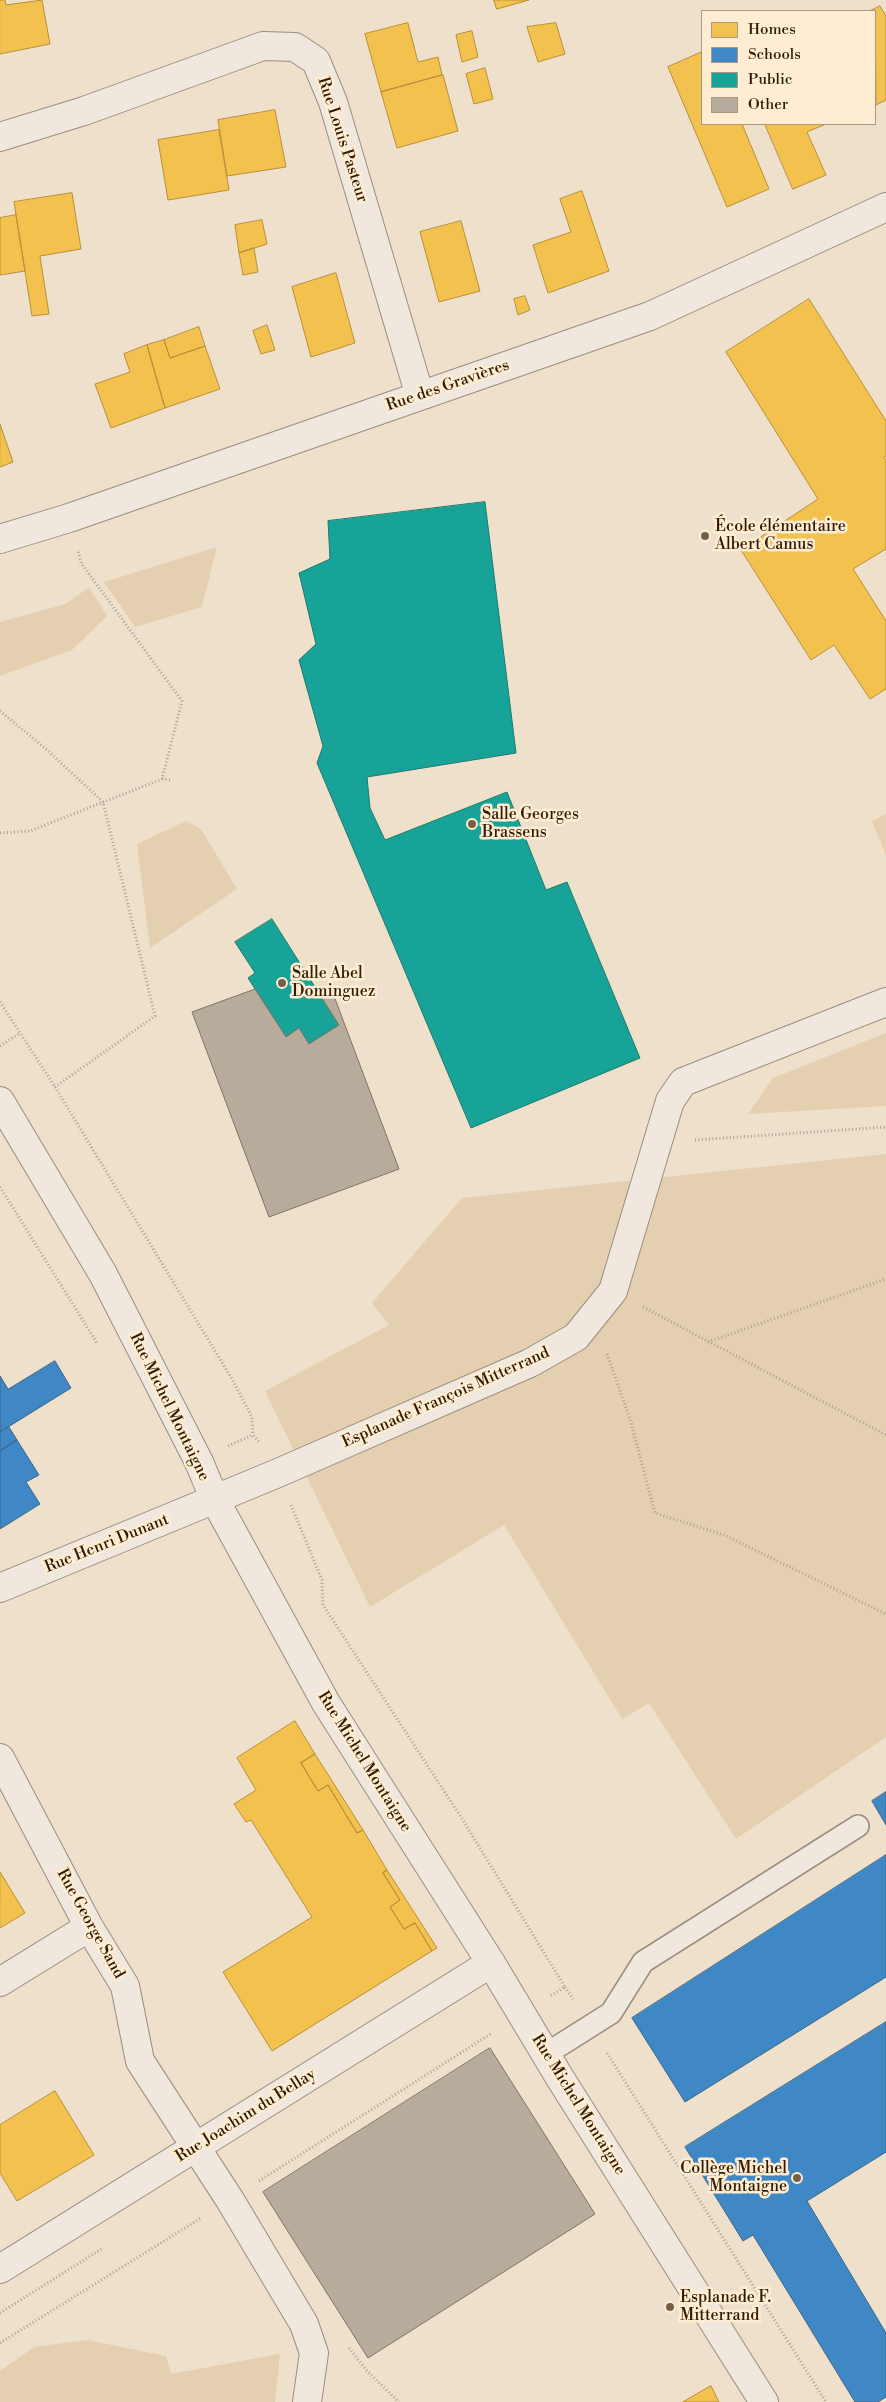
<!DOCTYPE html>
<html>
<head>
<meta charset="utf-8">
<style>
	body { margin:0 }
	#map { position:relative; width:886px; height:2402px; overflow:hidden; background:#efe0cb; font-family:"Libre Bodoni",serif }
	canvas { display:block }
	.legend { position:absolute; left:701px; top:10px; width:175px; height:115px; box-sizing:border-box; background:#feedd3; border:1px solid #ac997f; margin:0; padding:6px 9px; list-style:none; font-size:15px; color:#321b00 }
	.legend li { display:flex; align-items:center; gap:10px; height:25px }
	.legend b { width:25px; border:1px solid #ac997f }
</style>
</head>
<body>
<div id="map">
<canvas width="886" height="2402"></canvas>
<ul class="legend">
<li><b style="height:14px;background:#f2c14e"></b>Homes</li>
<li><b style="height:14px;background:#3f88c5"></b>Schools</li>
<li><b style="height:14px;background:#17a398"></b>Public</li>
<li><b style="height:14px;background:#b7ab9c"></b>Other</li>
</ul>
</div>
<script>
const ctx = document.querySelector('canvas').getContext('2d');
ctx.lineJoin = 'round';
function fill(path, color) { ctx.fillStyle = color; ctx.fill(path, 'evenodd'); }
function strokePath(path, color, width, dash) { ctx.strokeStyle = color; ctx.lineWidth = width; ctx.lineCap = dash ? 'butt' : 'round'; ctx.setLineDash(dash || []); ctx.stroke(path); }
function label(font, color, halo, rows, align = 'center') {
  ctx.font = font + ' "Libre Bodoni",serif'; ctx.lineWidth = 5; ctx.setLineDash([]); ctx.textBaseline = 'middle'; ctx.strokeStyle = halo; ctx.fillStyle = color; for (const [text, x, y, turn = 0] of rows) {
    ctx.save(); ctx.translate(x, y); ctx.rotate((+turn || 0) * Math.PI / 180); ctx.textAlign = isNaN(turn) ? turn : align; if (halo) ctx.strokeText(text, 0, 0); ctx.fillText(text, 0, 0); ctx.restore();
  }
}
fill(new Path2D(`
	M217 547 202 607 135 627 104 582Z
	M89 587 107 616 72 650 0 676V622L66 604Z
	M886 814V855L872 821Z
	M186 821 201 829 237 889 150 948 137 844Z
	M886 1033V1106L748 1114 773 1078Z
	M886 1154V1737L736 1839 649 1703 622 1719 504 1525 370 1607 265 1391 389 1325 372 1303 462 1198Z
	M87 2340 166 2356 171 2374 280 2354 275 2402H0V2371L34 2347Z`), '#e4cfb1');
const homes = new Path2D(`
	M0 0H5L6 5 42 0 50 44 0 54Z
	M494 0H529L497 9Z
	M880 6 886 16V100L876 105 875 11H870Z
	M408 23 418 62 438 57 442 75 381 92 365 34Z
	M556 23 565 54 538 62 527 27Z
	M472 31 478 57 462 62 456 35Z
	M702 52V124H742L769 189 727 207 668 67Z
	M485 68 493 99 474 104 466 74Z
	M443 75 458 131 397 148 381 92Z
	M275 110 286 167 227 176 218 120Z
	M765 124H826L807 132 826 175 793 189Z
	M219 130 229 190 168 200 158 140Z
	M582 191 609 271 548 293 533 245 571 232 560 199Z
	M72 193 81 249 40 256 49 314 32 316 14 202Z
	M16 215 25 271 0 275V218Z
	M262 220 267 244 239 253 235 225Z
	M461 221 480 291 439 302 420 232Z
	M254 248 258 272 243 275 239 253Z
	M336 273 355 343 311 357 292 287Z
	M525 296 530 310 518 315 514 299Z
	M809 299 886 421V456L884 457 886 461V549L853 569 886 621V689L870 699 834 645 811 660 741 550 818 499 726 352Z
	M267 325 275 350 261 354 253 331Z
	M199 327 205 346 170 358 164 340Z
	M164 340 170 358 205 346 220 389 165 408 147 345Z
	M147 345 165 408 111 428 95 384 130 372 124 354Z
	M0 424 13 462 0 467Z
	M295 1721 315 1754 301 1763 318 1791 328 1785 357 1833 363 1830 387 1870 383 1873 400 1900 390 1907 404 1929 415 1923 432 1951 272 2051 223 1972 312 1917 251 1820 246 1822 234 1804 256 1790 237 1758Z
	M315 1754 363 1830 357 1833 328 1785 318 1791 301 1763Z
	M387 1870 437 1948 432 1951 415 1923 404 1929 390 1907 400 1900 383 1873Z
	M0 1872 25 1913 0 1928Z
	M55 2091 94 2155 17 2201 0 2173V2125Z
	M711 2386 719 2402H683Z`);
fill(homes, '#f2c14e');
strokePath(homes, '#b88f37', 1);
const schools = new Path2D(`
	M55 1361 71 1388 0 1432V1376L8 1389Z
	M9 1427 17 1440 0 1451V1432Z
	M17 1440 39 1475 26 1482 40 1504 0 1529V1451Z
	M886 1792V1825L872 1801Z
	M886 1855V1977L685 2102 632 2018Z
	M886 2022V2152L807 2201 886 2333V2397L878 2402H855L753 2235 743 2241 685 2147Z`);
fill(schools, '#3f88c5');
strokePath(schools, '#3b678a', 1);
const public = new Path2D(`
	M485 502 516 753 367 777 370 808 385 840 507 792 546 890 567 882 640 1058 471 1128 317 763 323 746 299 660 316 644 299 573 330 559 328 521Z
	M272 919 339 1025 309 1044 299 1028 286 1037 248 978 255 973 235 942Z`);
fill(public, '#17a398');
strokePath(public, '#1f7a6a', 1);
const building = new Path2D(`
	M331 988 399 1169 269 1217 192 1012 255 989 286 1037 299 1028 309 1044 339 1025 318 992Z
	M490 2048 595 2214 368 2358 263 2192Z`);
fill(building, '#b7ab9c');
strokePath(building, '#7e7364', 1);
const lane = new Path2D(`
	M546 2054 611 2013 643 1962 858 1826`);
const street = new Path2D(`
	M0 137 84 111 263 46 295 47 316 61 333 102 420 396
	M0 539 69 518 650 316 886 207
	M0 1101 103 1274 199 1462 215 1500 326 1703 491 1963 560 2078 764 2402
	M0 1588 278 1473 530 1363 576 1337 613 1291 670 1101 683 1082 886 1002
	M0 1758 89 1927 125 1986 140 2061 230 2200 304 2324 314 2353 307 2402
	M0 1982 89 1927
	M0 2269 491 1963`);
strokePath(lane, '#998e7f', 24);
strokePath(street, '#998e7f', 30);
strokePath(new Path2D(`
	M0 711 46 749 103 802 155 1016 55 1087
	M162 779 171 780
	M0 833 30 831 162 779 182 701 81 563 78 550
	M0 1002 55 1087 232 1379 252 1417 253 1435
	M0 1046 20 1033
	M695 1140 886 1127
	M0 1187 97 1343
	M643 1307 886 1435
	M708 1342 886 1279
	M607 1354 630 1419 655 1513 724 1535 886 1614
	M228 1446 253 1435 260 1443
	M291 1505 322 1580 323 1605 461 1817 565 1987 550 1996
	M565 1987 573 1999
	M607 2053 826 2402
	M259 2181 492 2033
	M0 2313 103 2248
	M0 2343 201 2218
	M349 2348 368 2372 399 2402`), '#a9a297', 3, [1, 2.5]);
strokePath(lane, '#f0e8de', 21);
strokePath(street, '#f0e8de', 28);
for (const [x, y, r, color] of [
	[705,536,5,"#746047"],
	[472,824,5,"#746047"],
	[282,983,5,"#746047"],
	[797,2178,5,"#746047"],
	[670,2307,5,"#746047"]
]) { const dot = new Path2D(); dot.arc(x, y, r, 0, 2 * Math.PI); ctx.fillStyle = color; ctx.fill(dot); strokePath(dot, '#feedd3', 2); }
label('16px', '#321b00', '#feedd3', [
	["Rue Louis Pasteur",342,140,72],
	["Rue des Gravières",448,386,-19],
	["Esplanade François Mitterrand",446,1398,-24],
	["Rue Michel Montaigne",169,1407,64],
	["Rue Henri Dunant",107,1544,-22],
	["Rue Michel Montaigne",364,1762,58],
	["Rue George Sand",90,1924,61],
	["Rue Michel Montaigne",578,2105,58],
	["Rue Joachim du Bellay",246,2116,-32]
]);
label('16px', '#321b00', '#feedd3', [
	["École élémentaire",715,527],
	["Albert Camus",715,545],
	["Salle Georges",482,815],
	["Brassens",482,833],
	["Salle Abel",292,974],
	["Dominguez",292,992],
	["Collège Michel",787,2169,"right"],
	["Montaigne",787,2187,"right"],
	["Esplanade F.",680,2298],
	["Mitterrand",680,2316]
], 'left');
</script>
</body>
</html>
